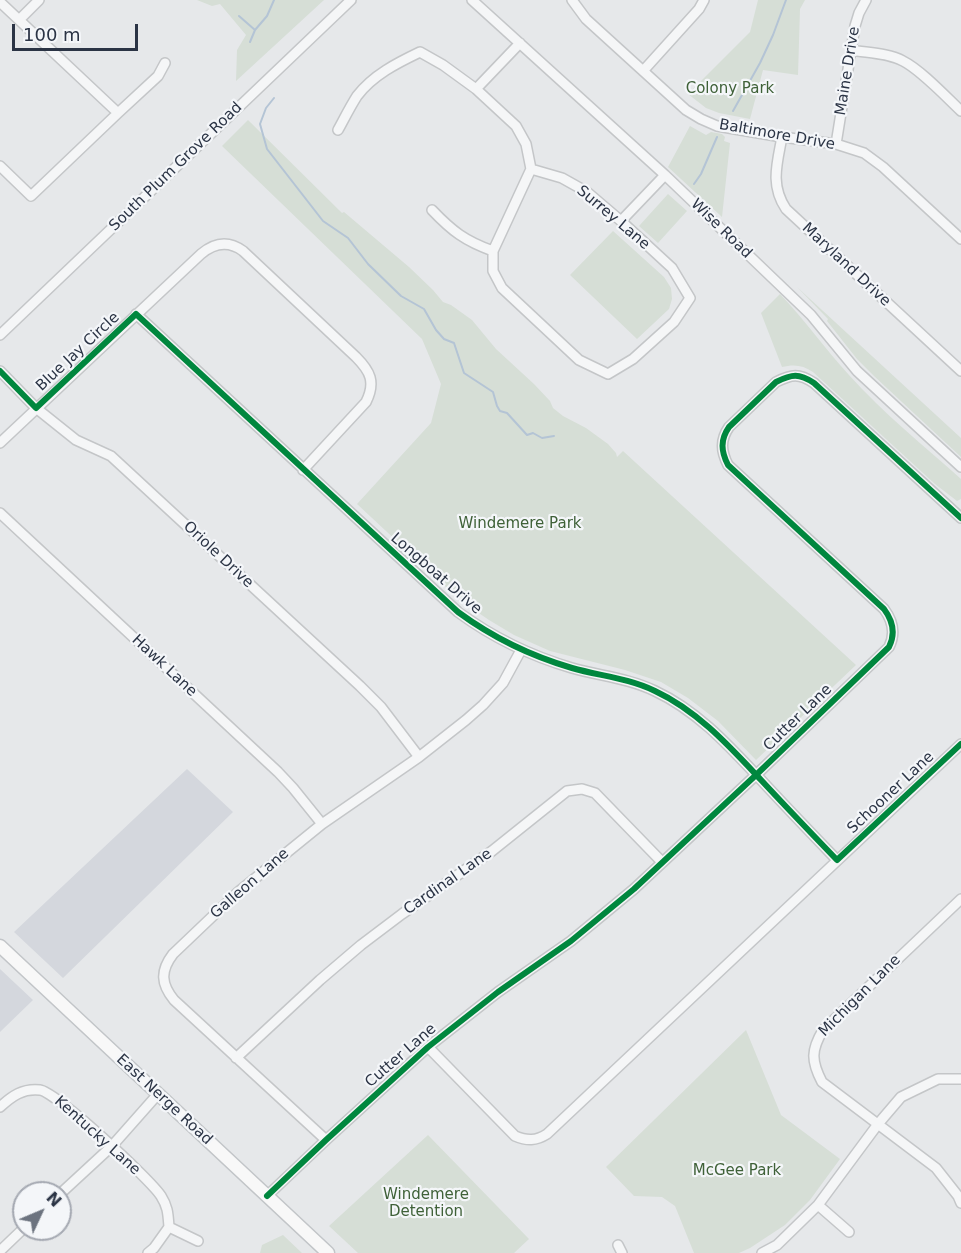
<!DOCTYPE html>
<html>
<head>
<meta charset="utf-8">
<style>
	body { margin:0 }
	#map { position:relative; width:961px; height:1253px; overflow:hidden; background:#e6e8ea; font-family:"DejaVu Sans",sans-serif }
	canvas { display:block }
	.north { position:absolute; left:12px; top:1181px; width:60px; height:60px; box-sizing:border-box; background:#f4f6f9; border:2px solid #a4a8b1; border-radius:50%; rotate:46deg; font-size:16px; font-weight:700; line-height:24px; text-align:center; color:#2b3445 }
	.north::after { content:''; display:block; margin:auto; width:21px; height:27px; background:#6c737f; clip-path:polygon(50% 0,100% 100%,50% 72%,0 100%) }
	.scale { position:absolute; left:12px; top:24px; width:126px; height:27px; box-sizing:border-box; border:3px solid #2b3445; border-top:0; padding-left:8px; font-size:18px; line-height:21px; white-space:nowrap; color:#2b3445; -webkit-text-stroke:4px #f4f6f9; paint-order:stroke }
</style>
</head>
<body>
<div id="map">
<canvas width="961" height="1253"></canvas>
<div class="north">N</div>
<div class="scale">100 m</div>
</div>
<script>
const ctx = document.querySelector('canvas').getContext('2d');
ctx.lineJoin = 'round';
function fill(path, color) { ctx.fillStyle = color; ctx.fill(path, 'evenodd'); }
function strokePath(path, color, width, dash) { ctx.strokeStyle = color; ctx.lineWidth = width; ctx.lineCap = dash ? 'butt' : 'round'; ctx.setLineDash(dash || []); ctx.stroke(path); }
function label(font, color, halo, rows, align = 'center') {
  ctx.font = font + ' "DejaVu Sans",sans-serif'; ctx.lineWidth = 4.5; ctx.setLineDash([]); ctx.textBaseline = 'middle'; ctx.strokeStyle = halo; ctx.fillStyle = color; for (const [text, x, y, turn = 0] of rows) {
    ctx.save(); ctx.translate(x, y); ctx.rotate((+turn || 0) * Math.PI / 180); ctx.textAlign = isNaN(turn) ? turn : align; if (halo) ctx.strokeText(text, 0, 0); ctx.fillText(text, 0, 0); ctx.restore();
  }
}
fill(new Path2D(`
	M187 769 233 812 63 978 14 932Z
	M0 969 33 1000 0 1032Z`), '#d4d7dd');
fill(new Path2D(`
	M197 0H324L236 81 237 50 246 35 220 4 212 6Z
	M758 0H805L800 9 798 75 763 70 750 119 719 113 706 108 688 94 750 32Z
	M248 120 342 213 344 212 409 267 433 290 443 302 451 305 472 320 496 349 534 384 550 401 553 408 563 416 586 428 608 444 616 453 617 457 623 451 856 665 756 760 718 721 688 698 661 682 625 670 550 651 514 635 489 620 461 601 357 504 431 423 441 384 422 339 222 146Z
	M690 126 706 135 711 132 722 134 725 137 724 141 730 143 722 217 668 167Z
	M668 194 687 211 658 243 639 226Z
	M613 231 664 277 671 288 672 299 669 309 637 339 570 275Z
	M797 287 961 438V457L874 376 857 359 827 321 828 319Z
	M780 294C805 320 825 349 849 375 883 413 923 445 961 479V499L957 501 935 484 813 372C803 365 794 364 782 367L761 313Z
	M746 1030 781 1115 840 1159 810 1200 785 1225 750 1248 739 1253H694L675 1206 662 1197 634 1196 606 1167Z
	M428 1135 529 1239 514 1253H358L329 1226Z
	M283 1235 302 1253H260L262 1245Z`), '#d6ded6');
strokePath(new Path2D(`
	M239 16 255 30
	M250 42 255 30 267 16 274 0
	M274 98 266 108 260 124 267 149 323 221 348 238 368 264 401 296 424 309 436 330 444 339 454 343 464 373 493 392 497 406 500 411 507 413 527 435 533 433 542 438 554 436
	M733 111 760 63 773 35 786 0
	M694 184 701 174 717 137`), '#b4c4d5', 2);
const minor = new Path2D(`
	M472 0 665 175 811 315 857 371 961 467
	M572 0 586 19 686 110 701 119 717 126 782 137 836 144 864 153 883 167 961 239
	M0 2 118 113
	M19 20 39 0
	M520 43 476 89 516 126 526 144 531 169
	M851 50C868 53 888 53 903 61 921 70 946 97 961 111
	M643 71 699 9 704 0
	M338 130C344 119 350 107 357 96 373 75 397 63 420 52L443 65 476 89
	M782 137C777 164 770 185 786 209L961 371
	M836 144 855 26 859 13 866 0
	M0 166 31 196 118 113 158 76 165 63
	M531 169 562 178 587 192 621 221 672 268 690 298 674 322 633 359 608 374 579 360 502 288 493 271V251Z
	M432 210C452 231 465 241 493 251
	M621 221 665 175
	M136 314 458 612C492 637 531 656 572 668 600 676 628 678 655 691 698 711 730 747 762 781 787 808 812 834 837 860
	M0 335 351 0
	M0 371 36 408 76 440 111 456 360 686 381 707 419 757
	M0 443 201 254C214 243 228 240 243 251L356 357C370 371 376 382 366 402L303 470
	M0 513 278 772 293 788 322 824
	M961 899 823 1030C811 1050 811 1061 822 1082L936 1168 958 1196 961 1203
	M428 1047 515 1136C527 1141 536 1141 547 1134L961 744
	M236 1058 320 980 361 945 402 914 492 851 567 791 582 789 595 793 662 862
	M0 1107C12 1096 23 1088 40 1090 56 1092 151 1180 161 1196 168 1207 168 1214 169 1227
	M326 1140 174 1000C161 984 160 971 173 954L237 893 322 824 419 757 466 720 483 705 503 683 521 650
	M60 1194 112 1146 158 1094
	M267 1196 326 1140 428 1047 498 992 571 941 634 889 756 775 889 647C896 633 893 621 884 609L728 465C721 451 720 440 729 427L776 382C792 374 799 373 814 383L961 518
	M818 1205 849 1232
	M169 1227 198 1241
	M618 1245 622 1253
	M0 1251 24 1228
	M148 1253 154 1248 169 1227
	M762 1253 777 1245 818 1205 878 1124 901 1097 938 1079H961`);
const major = new Path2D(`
	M0 946 328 1253`);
strokePath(minor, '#c4c6c8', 12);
strokePath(major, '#c2c5c8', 15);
strokePath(minor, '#f5f6f7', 9);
strokePath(major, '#f8f8f8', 12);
strokePath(new Path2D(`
	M0 371 36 408 136 314 458 612C492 637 531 656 572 668 600 676 628 678 655 691 698 711 730 747 762 781 787 808 812 834 837 860L961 744
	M267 1196 326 1140 428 1047 498 992 571 941 634 889 756 775 889 647C896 633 893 621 884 609L728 465C721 451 720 440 729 427L776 382C792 374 799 373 814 383L961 518`), '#00873e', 6);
label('15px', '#2b3445', '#f4f6f9', [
	["Maine Drive",848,71,-81],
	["Baltimore Drive",777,135,10],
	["South Plum Grove Road",176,167,-44],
	["Surrey Lane",613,218,40],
	["Wise Road",721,229,44],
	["Maryland Drive",846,265,43],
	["Blue Jay Circle",78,352,-43],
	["Oriole Drive",218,555,43],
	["Longboat Drive",436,574,41],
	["Hawk Lane",164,666,43],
	["Cutter Lane",798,718,-44],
	["Schooner Lane",891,793,-43],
	["Cardinal Lane",448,882,-35],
	["Galleon Lane",250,884,-41],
	["Michigan Lane",860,996,-45],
	["Cutter Lane",401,1056,-41],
	["East Nerge Road",164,1100,43],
	["Kentucky Lane",97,1136,42]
]);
label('15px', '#3f6138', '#f4f6f9', [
	["Colony Park",730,89],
	["Windemere Park",520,524],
	["McGee Park",737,1171],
	["Windemere",426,1195],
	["Detention",426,1212]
]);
</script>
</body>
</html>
